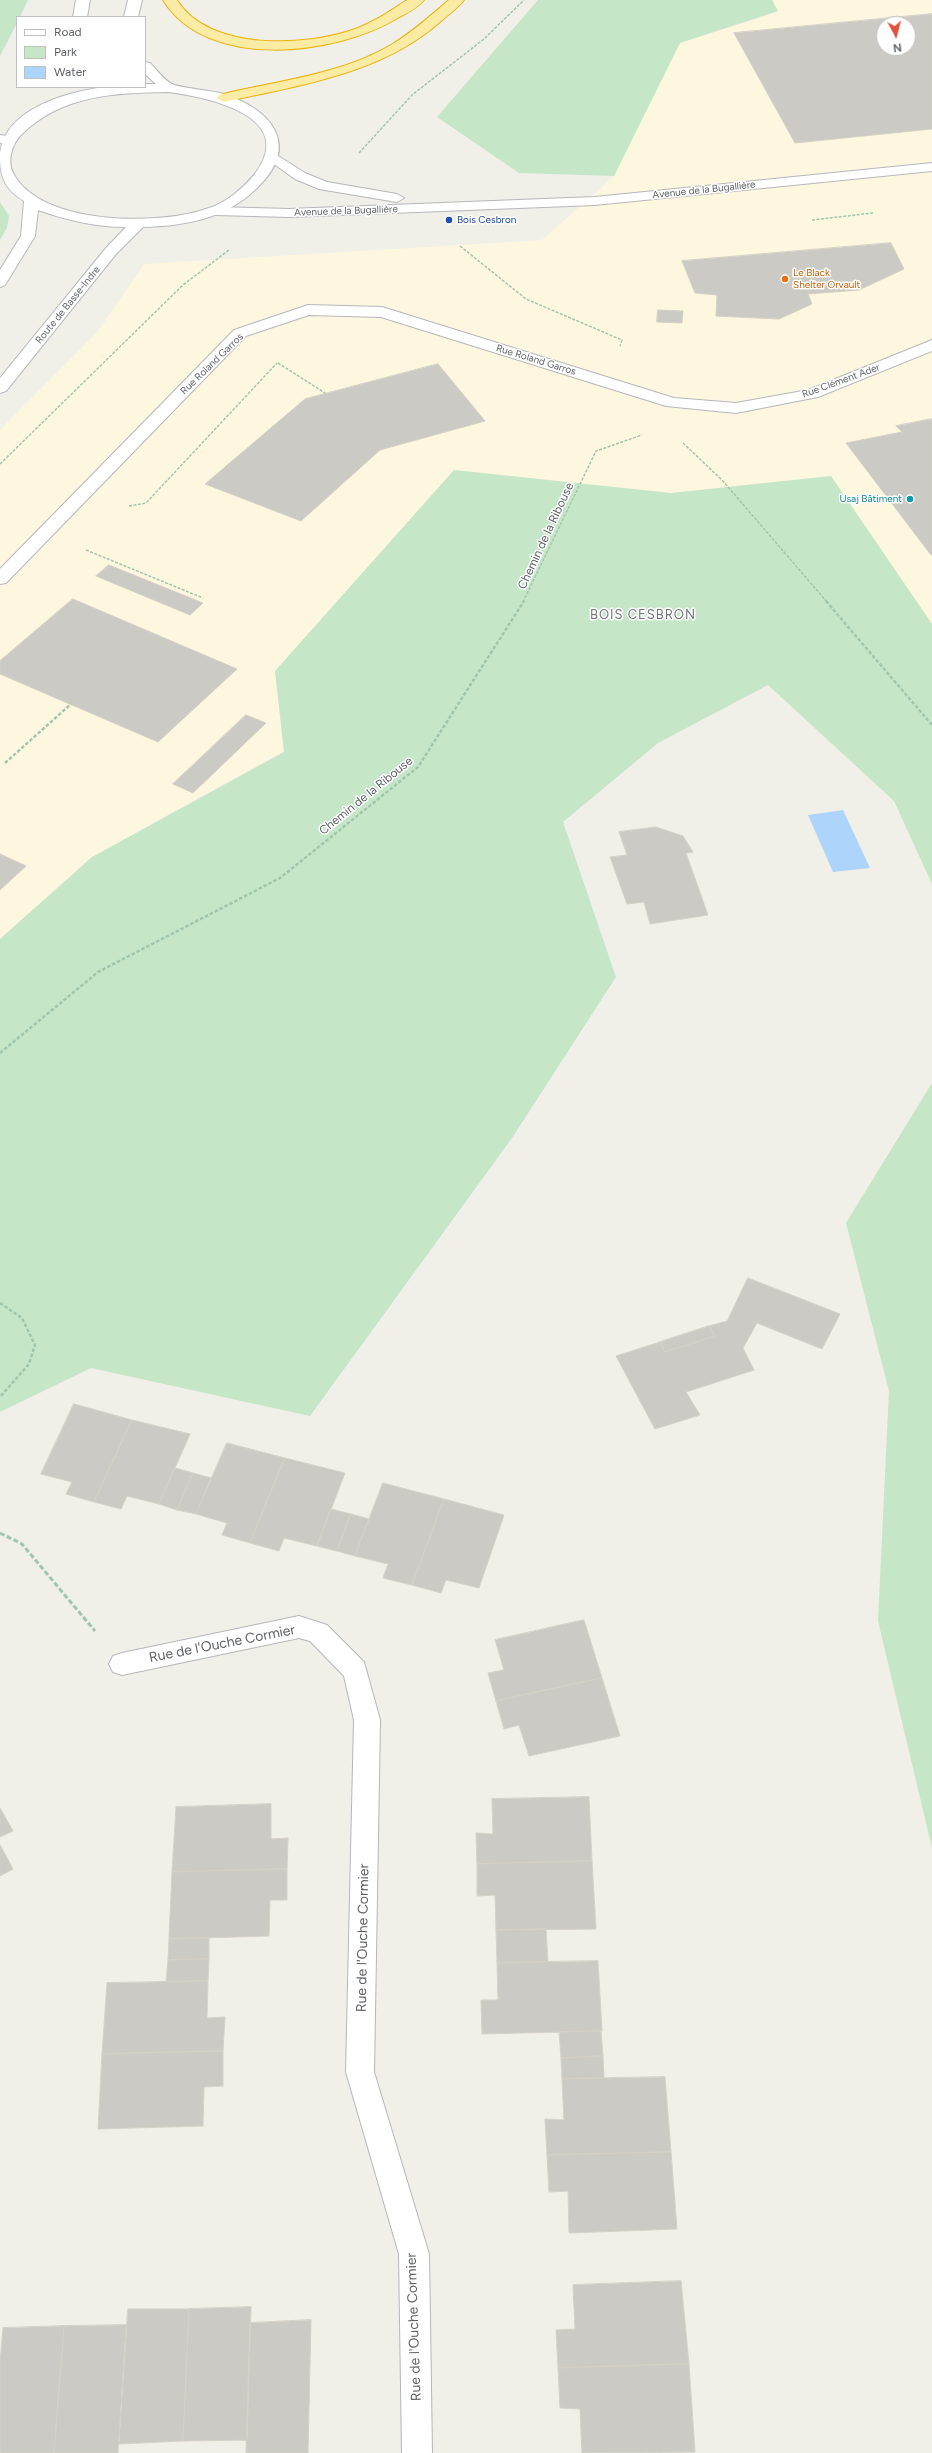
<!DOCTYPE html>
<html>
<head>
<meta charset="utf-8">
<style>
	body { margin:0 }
	#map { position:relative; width:932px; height:2453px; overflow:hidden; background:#f0efe8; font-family:Figtree,sans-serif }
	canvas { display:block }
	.legend { position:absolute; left:16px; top:16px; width:130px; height:72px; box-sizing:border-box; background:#fff; border:1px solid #bfc0c2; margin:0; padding:5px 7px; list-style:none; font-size:12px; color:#5f6267 }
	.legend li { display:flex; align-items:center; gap:8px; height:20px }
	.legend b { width:20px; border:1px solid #bfc0c2 }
	.north { position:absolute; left:876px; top:16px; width:40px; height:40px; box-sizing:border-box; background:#fff; border:1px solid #bfc0c2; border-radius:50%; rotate:173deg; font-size:11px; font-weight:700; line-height:16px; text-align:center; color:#5f6267 }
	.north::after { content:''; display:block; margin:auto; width:14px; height:18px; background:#e1523c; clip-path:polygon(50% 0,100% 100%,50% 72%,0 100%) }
</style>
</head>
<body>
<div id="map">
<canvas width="932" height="2453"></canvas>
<ul class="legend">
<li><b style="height:5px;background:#fff"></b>Road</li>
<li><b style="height:11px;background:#c6e6c8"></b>Park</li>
<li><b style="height:11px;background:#add5fb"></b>Water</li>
</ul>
<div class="north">N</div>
</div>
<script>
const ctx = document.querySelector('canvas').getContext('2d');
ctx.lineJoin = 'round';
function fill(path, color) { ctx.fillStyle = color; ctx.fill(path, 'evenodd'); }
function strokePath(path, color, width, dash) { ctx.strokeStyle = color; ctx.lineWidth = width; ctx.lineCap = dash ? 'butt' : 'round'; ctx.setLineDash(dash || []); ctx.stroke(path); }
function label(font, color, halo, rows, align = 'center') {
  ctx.font = font + ' Figtree,sans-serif'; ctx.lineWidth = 3; ctx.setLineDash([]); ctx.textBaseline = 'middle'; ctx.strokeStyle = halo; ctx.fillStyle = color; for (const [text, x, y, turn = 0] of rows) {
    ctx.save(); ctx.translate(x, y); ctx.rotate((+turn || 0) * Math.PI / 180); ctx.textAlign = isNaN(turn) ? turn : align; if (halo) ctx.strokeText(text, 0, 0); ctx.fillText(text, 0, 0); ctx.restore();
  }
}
fill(new Path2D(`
	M772 0H932V624L831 476 671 493 454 470 275 671 284 751 92 857 0 939V430L98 331 144 264 542 240 614 176 680 43 778 12ZM884 24H908V48H884Z`), '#fdf7e0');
fill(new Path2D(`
	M0 0H28L20 17H17V23L0 56Z
	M538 0H772L778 11 680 43 614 176 519 173 437 117Z
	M0 202 9 216 7 228 0 240Z
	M454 470 671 493 831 476 932 624V884L894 801 768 685 658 743 563 822 616 977 512 1138 310 1416 91 1368 0 1412V939L92 857 284 752 275 671Z
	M932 1083V1848L878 1621 889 1391 846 1223Z`), '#c6e6c8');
fill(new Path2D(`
	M843 810 870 868 833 872 808 815Z`), '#add5fb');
const building = new Path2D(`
	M932 14V129L795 143 734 33ZM884 24H908V48H884Z
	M891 243 904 269 859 290 808 294 812 304 779 319 716 316 717 295 695 293 682 261Z
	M658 310 683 311 682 323 657 322Z
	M438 364 485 421 380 450 301 521 205 484 305 399Z
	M932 419V555H931L846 443 902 432 896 426Z
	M109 565 203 603 190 615 96 576Z
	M73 599 237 669 158 742 0 674V661Z
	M246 715 266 723 193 793 173 784Z
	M656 827 683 836 693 852 686 853 708 915 650 924 644 902 627 904 610 857 627 855 619 832Z
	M0 854 26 866 0 890Z
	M748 1278 840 1314 822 1349 757 1323 743 1348 754 1370 686 1392 700 1415 655 1429 616 1356 660 1342 665 1352 715 1336 709 1326 727 1321Z
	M709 1326 715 1336 665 1352 660 1342Z
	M74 1404 132 1420 94 1502 66 1494 72 1482 41 1474Z
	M132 1420 190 1434 159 1504 127 1496 121 1509 94 1502Z
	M227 1443 285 1458 250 1543 222 1535 227 1523 196 1514Z
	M285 1458 345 1473 317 1546 284 1538 279 1551 250 1543Z
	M175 1468 193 1473 177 1510 159 1504Z
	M193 1473 211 1478 196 1514 177 1510Z
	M383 1483 444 1499 412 1585 383 1578 388 1564 355 1556Z
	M444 1499 504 1515 479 1588 446 1580 441 1593 412 1585Z
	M331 1509 351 1514 337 1551 317 1546Z
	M351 1514 369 1519 355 1556 337 1551Z
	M584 1620 602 1678 496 1701 488 1673 504 1670 495 1640Z
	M602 1678 620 1736 529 1756 519 1725 504 1729 496 1701Z
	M589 1797 592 1861 477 1864 476 1833 493 1834 492 1799Z
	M271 1804V1839L288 1838 287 1869 172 1872 176 1807Z
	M0 1808 13 1831 0 1837Z
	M0 1845 13 1869 0 1876Z
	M592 1861 596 1929 496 1930 495 1895 477 1896V1864Z
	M287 1869V1900H270L269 1936 169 1939 172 1872Z
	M546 1929 548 1962 497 1963 496 1930Z
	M209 1938V1959L168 1960 169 1939Z
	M209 1959 208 1981 166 1982 168 1960Z
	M598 1961 602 2031 482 2034 481 2000H498L497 1963Z
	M208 1981 207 2018 225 2017 223 2051 102 2054 107 1983Z
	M601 2031 603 2056 561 2058 559 2032Z
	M223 2051V2086L204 2087 203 2126 98 2129 102 2054Z
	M603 2056 604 2078 562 2079 561 2058Z
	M665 2077 671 2152 547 2155 545 2119 564 2120 562 2079Z
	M671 2152 677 2229 569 2233 568 2191 549 2192 547 2155Z
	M681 2281 689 2364 558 2368 556 2330 575 2329 573 2285Z
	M251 2307 247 2440 183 2441 189 2309Z
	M128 2309H189L183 2441 119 2444Z
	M311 2320 308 2453H246L250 2323Z
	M126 2325 118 2453H54L64 2326Z
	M64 2326 54 2453H0V2362L3 2328Z
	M689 2364 695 2452 582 2453 580 2409 560 2408 558 2368Z`);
fill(building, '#cccac4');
strokePath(building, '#d5d1c6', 1);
const service = new Path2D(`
	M0 135 14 137 16 140 9 144 0 143Z`);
const minor = new Path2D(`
	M272 152 305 173 327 182 397 194 404 198 397 202 319 189 295 179 267 159 265 156 267 153Z
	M932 163V171L595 205 289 217 216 215 209 211 216 207 289 209 595 197Z
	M308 305 382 307 674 398 736 403 808 390 932 340V351L818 397 736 413 666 406 381 317 309 315 246 336 6 583 0 584V569L234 330Z
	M299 1616 327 1625 364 1662 380 1720 374 2072 429 2254 432 2453H402L399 2254 346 2072 354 1720 344 1676 310 1641 299 1638 122 1675 113 1672 109 1664 113 1656 122 1653Z`);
const secondary = new Path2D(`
	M76 0H90L87 17H73Z
	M128 0H142L138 17H124Z
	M145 62 150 63C156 69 164 80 172 84 180 88 208 90 220 93 272 108 303 146 255 190 224 219 184 226 143 227L116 254 6 391 0 393V378L106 248 126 227C95 227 66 220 38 210L35 236 5 285 0 287V270L21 236 24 201C6 190 0 178 0 158 0 110 66 92 105 87 118 86 132 87 145 87V84H156L145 74ZM168 92C207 97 300 116 254 175 243 188 226 203 209 208 161 226 40 226 13 173 7 161 12 144 21 135 61 95 114 93 168 92Z`);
const trunk = new Path2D(`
	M163 0H177C209 52 308 47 358 28 369 23 380 18 390 11 396 8 402 2 408 0 413 0 419 0 424 0 418 8 405 14 396 19 335 55 207 71 163 0Z
	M449 0H464C458 8 449 14 441 21 382 74 300 85 224 102L217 98 219 95C276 81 340 75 391 45 413 32 430 16 449 0Z`);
strokePath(service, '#b5b7bb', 2);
strokePath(minor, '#b5b7bb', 2);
strokePath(secondary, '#b6b9be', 2);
strokePath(trunk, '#ecb20c', 2);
strokePath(new Path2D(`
	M359 153 412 95 484 39 524 0
	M812 220 873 213
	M460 246 526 299 622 340 620 346
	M278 363 325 393
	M683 443 722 480 827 602
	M0 464 183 285 229 250
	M129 506 146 503 277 363
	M86 550 203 598
	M523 602 596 451 642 435`), '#9fc7ad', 1.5, [3, 1.5]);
strokePath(new Path2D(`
	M826 601 932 725
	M5 763 71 704
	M0 1053 98 972 280 878 418 767 524 601
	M0 1303 22 1318 35 1345 29 1364 0 1397`), '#9fc7ad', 2.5, [3.5, 2]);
strokePath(new Path2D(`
	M0 1533 22 1544 95 1631`), '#9fc7ad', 3, [5, 2.5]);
fill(service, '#fff');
fill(minor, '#fff');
fill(secondary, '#fff');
fill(trunk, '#faeca4');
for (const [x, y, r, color] of [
	[449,220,4,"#1a4fb4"],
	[785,279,4,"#e8710a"],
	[910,499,4,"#0f9aa8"]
]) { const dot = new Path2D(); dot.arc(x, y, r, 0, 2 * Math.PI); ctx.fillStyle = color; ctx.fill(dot); strokePath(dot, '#fff', 1.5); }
label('10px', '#5f6267', '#fff', [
	["Avenue de la Bugallière",704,190,-6],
	["Avenue de la Bugallière",346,211,-2],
	["Route de Basse-Indre",68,305,-51],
	["Rue Roland Garros",536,360,17],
	["Rue Roland Garros",212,364,-44],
	["Rue Clément Ader",841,381,-20]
]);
label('10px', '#164399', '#fff', [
	["Bois Cesbron",457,220]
], 'left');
label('10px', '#c56008', '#fff', [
	["Le Black",793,273],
	["Shelter Orvault",793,285]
], 'left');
label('10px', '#0d838f', '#fff', [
	["Usaj Bâtiment",902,499]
], 'right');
label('12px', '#5f6267', '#fff', [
	["Chemin de la Ribouse",546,536,-65],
	["Chemin de la Ribouse",366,796,-39]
]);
ctx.letterSpacing = '1px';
label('13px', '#707479', '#fff', [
	["BOIS CESBRON",643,615]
]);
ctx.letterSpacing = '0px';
label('14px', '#5f6267', '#fff', [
	["Rue de l'Ouche Cormier",222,1644,-11],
	["Rue de l'Ouche Cormier",363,1938,-89],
	["Rue de l'Ouche Cormier",414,2327,-92]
]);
</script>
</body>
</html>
